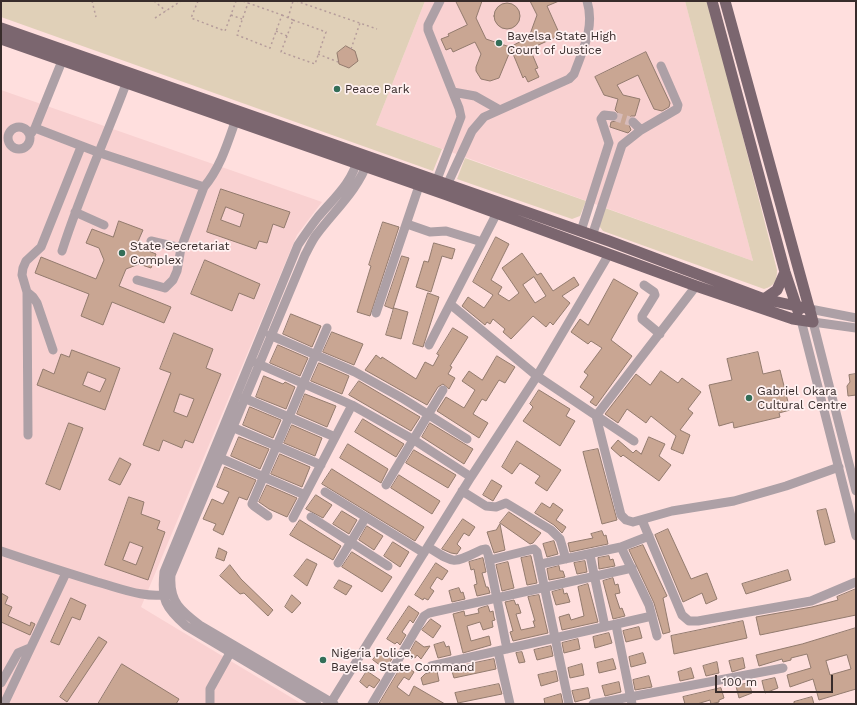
<!DOCTYPE html>
<html>
<head>
<meta charset="utf-8">
<style>
	body { margin:0 }
	#map { position:relative; width:857px; height:705px; overflow:hidden; background:#ffdfde; font-family:"Work Sans",sans-serif }
	canvas { display:block }
	.frame { position:absolute; inset:0; border:2px solid #382c2b; pointer-events:none }
	.scale { position:absolute; left:715px; top:675px; width:118px; height:18px; box-sizing:border-box; border:2px solid #382c2b; border-top:0; padding-left:5px; font-size:12px; line-height:14px; white-space:nowrap; color:#382c2b; -webkit-text-stroke:3px #fff1f1; paint-order:stroke }
</style>
</head>
<body>
<div id="map">
<canvas width="857" height="705"></canvas>
<div class="frame"></div>
<div class="scale">100 m</div>
</div>
<script>
const ctx = document.querySelector('canvas').getContext('2d');
ctx.lineJoin = 'round';
function fill(path, color) { ctx.fillStyle = color; ctx.fill(path, 'evenodd'); }
function strokePath(path, color, width, dash) { ctx.strokeStyle = color; ctx.lineWidth = width; ctx.lineCap = dash ? 'butt' : 'round'; ctx.setLineDash(dash || []); ctx.stroke(path); }
function label(font, color, halo, rows, align = 'center') {
  ctx.font = font + ' "Work Sans",sans-serif'; ctx.lineWidth = 3.5; ctx.setLineDash([]); ctx.textBaseline = 'middle'; ctx.strokeStyle = halo; ctx.fillStyle = color; for (const [text, x, y, turn = 0] of rows) {
    ctx.save(); ctx.translate(x, y); ctx.rotate((+turn || 0) * Math.PI / 180); ctx.textAlign = isNaN(turn) ? turn : align; if (halo) ctx.strokeText(text, 0, 0); ctx.fillText(text, 0, 0); ctx.restore();
  }
}
fill(new Path2D(`
	M425 1H685L753 261 376 125Z
	M1 90 322 202 297 235 141 607 302 704H1Z`), '#f9d1d1');
fill(new Path2D(`
	M1 1H425L376 125 442 149 433 171 1 17Z
	M685 1H708L777 270C777 280 775 286 764 289L603 231 600 227V222L605 208 753 261Z
	M465 158 586 201 580 216 572 219 457 179Z`), '#e0d0b8');
const building = new Path2D(`
	M456 1H482L476 18 486 39 510 47 529 37 537 15 530 1H559L547 6 560 35 530 49 538 68 535 69 539 77 528 82 525 76 523 78 511 49 499 78 490 81 481 79 476 71V67L481 54 475 42 453 52 451 48 446 50 441 39 449 36 448 34 467 25Z
	M494 16a13 13 0 1 1 26 0a13 13 0 1 1-26 0Z
	M346 46 355 51 358 61 349 68 339 64 337 53Z
	M646 52 670 103 669 107 662 111 654 109 638 75 617 85 623 95 640 99 635 116H631L627 120 631 130 628 133 610 127 611 122 616 121 619 117 618 113 615 110 618 99 604 95 595 77Z
	M221 189 290 212 284 228 273 224 267 243 259 241 256 249 207 232ZM226 207 244 214 240 227 221 220Z
	M119 221 143 230 136 246 156 254 151 268 139 264 126 269 119 286 171 307 164 323 112 302 103 325 81 316 89 294 35 273 41 257 96 279 104 260 99 248 86 243 92 229 113 237Z
	M383 222 399 227 370 316 357 312 371 266 369 265Z
	M496 237 509 244 491 280 502 287 498 294 509 301 519 293 502 268 522 253 537 275 541 273 553 291 574 277 579 285 562 296 570 303 553 325 550 322 546 327 533 316 511 339 503 332 505 329 493 319 490 324 487 322 485 325 462 306 468 297 484 308 493 295 473 282ZM534 277 546 296 535 303 523 285Z
	M434 243 455 249 452 259 442 256 431 292 416 287 424 261 428 262Z
	M402 256 409 258 393 309 385 306Z
	M205 260 260 284 254 299 239 293 232 311 191 294Z
	M614 279 638 293 611 340 632 356 596 406 590 402 594 397 580 387 588 375 584 372 602 348 591 341 588 344 571 332 580 319 588 325Z
	M428 293 439 297 423 347 413 344Z
	M394 308 408 312 401 339 386 335Z
	M291 314 321 326 312 347 283 334Z
	M453 328 468 337 450 366 452 367 448 374 455 378 449 389 443 384 438 387 427 405 365 370 376 355 381 359 382 357 416 379 425 362 433 366 439 355 437 354Z
	M332 332 363 344 354 365 323 352Z
	M174 333 213 349 206 368 221 374 193 443 185 440 182 448 163 440 159 451 143 445 171 373 160 369ZM180 394 194 399 187 417 174 412Z
	M278 345 308 358 300 376 270 363Z
	M72 350 120 368 105 410 37 385 43 369 54 374 61 354 69 357ZM88 372 106 379 100 392 83 385Z
	M758 352 763 374 780 370 790 410 779 413 780 417 734 428 733 422 719 426 709 385 732 380 727 359Z
	M497 356 515 367 505 383 499 380 486 401 482 399 473 414 488 423 479 438 437 411 446 397 464 408 475 390 462 381 469 371 482 380Z
	M319 363 349 376 342 394 311 381Z
	M661 371 678 383 682 378 701 392 688 409 693 413 680 430 690 435 683 454 671 449 676 436 651 416 646 423 627 409 618 423 605 414 636 374 650 385Z
	M856 374V395L848 396 847 386 850 382 849 375Z
	M264 376 283 384 285 382 295 387 286 409 256 397Z
	M359 381 420 417 411 431 349 395Z
	M539 390 570 409 566 416 575 421 560 446 523 421 533 407 530 404Z
	M305 394 336 406 327 427 297 414Z
	M250 407 281 420 273 438 243 425Z
	M363 419 404 444 396 457 355 432Z
	M69 423 83 428 60 490 46 484Z
	M430 423 473 449 464 464 422 437Z
	M292 425 322 438 315 456 284 443Z
	M239 437 269 449 260 469 231 456Z
	M649 437 665 444 659 456 671 465 659 481 623 455 621 457 611 448 618 440 633 453 636 450 641 454Z
	M517 441 561 470 547 491 535 483 540 476 520 463 512 474 502 467Z
	M348 444 388 469 381 483 340 458Z
	M598 449 617 520 602 524 583 452Z
	M414 450 456 475 448 488 406 463Z
	M280 454 310 467 302 487 271 474Z
	M120 458 131 464 120 485 109 480Z
	M225 467 256 480 247 500 239 497 223 535 213 530 216 524 203 519 212 499 223 504 229 492 217 487Z
	M332 469 424 527 415 541 322 484Z
	M399 475 440 501 432 514 391 488Z
	M492 480 502 486 493 501 483 495Z
	M267 485 297 498 287 517 269 509 259 502Z
	M316 495 332 505 323 518 306 509Z
	M129 497 144 502 141 514 160 521 157 529 165 532 148 580 105 565ZM130 542 143 547 136 565 123 560Z
	M542 503 550 508 553 503 563 510 556 520 566 527 562 533 554 525 535 513Z
	M826 509 835 542 825 545 817 511Z
	M342 511 357 520 349 534 333 524Z
	M509 512 541 533 533 543 530 544 500 523Z
	M463 519 475 527 469 536 464 533 457 544 461 548 457 554 451 553 442 549Z
	M300 520 341 546 333 560 290 535Z
	M500 524 505 550 494 553 487 532 496 530Z
	M367 526 383 536 374 550 359 540Z
	M668 529 691 579 707 573 717 599 706 604 702 593 683 602 655 535Z
	M602 531 604 536 606 535 608 544 570 552 568 543 593 538 591 534Z
	M554 541 558 554 547 557 543 544Z
	M393 542 409 552 400 567 384 556Z
	M643 545 667 596 663 598 670 632 663 634 654 603 629 550Z
	M219 548 227 552 224 561 216 558Z
	M352 552 392 577 382 592 342 567Z
	M531 556 537 583 527 585 521 558Z
	M609 556 610 560 613 559 615 566 599 569 598 558Z
	M483 558 486 572 482 573 486 587H488L490 593 477 596 474 585 477 584 474 569 471 570 469 562Z
	M307 559 317 564 307 586 294 576Z
	M585 561 587 572 577 574 574 563Z
	M508 562 514 588 502 591 496 565Z
	M436 563 448 571 442 580 437 577 430 588 434 591 428 600 424 598 423 600 415 595Z
	M230 565 241 579 273 610 268 616 244 593 240 594 220 576Z
	M559 566 560 571H563L565 577 549 580 547 569Z
	M788 570 791 580 746 594 742 584Z
	M613 578 615 585 618 584 620 593 615 594 620 609 622 608 625 616 613 619 603 581Z
	M339 580 352 586 346 595 334 588Z
	M588 584 598 622 562 630 559 617 569 614 571 620 584 616 578 587Z
	M459 588 461 593 463 592 465 599 452 602 449 591Z
	M563 589 564 594 567 593 570 602 556 605 552 592Z
	M856 589V615L760 635 756 617 812 607 838 600 837 597Z
	M1 593 8 597 5 604 12 607 8 616 30 626 31 622 35 624 30 635 1 622Z
	M292 595 301 603 292 613 285 607Z
	M539 595 548 633 513 641 510 632 513 631 505 602 514 600 516 605 518 604 521 613 516 614 521 630 535 627 533 621H535L528 597Z
	M71 598 86 605 80 620 72 617 59 645 51 642Z
	M409 606 419 613 413 623 410 620 402 632 406 635 400 645 397 642 395 644 387 639Z
	M488 606 490 612 493 611 494 617 495 620 492 621 493 627 483 630 480 622 467 626 471 641 489 636 491 645 463 653 453 614 464 611 465 616 479 613 478 609 480 608Z
	M431 619 441 626 433 638 422 630Z
	M743 621 747 638 674 654 671 636Z
	M639 627 642 638 626 642 623 631Z
	M856 628V689L819 700 813 679 790 687 787 675 811 668 807 654 791 658V660L783 662 782 659 759 666 756 655 802 644ZM847 655 851 669 830 675 826 661Z
	M609 633 612 643 595 648 593 637Z
	M99 637 107 642 67 702 60 697Z
	M578 639 580 649 564 653 562 643Z
	M416 641 424 647 430 646 421 659 417 655 415 658 409 654Z
	M444 642 446 647 449 646 451 655 438 658 434 645Z
	M551 646 553 656 537 660 534 650Z
	M381 649 393 657 387 667 382 663 381 666 373 660Z
	M522 652 525 662 519 663 516 653Z
	M643 653 646 663 631 667 629 657Z
	M743 658 745 668 732 672 729 661Z
	M494 659 496 669 454 678 451 668Z
	M613 659 616 669 599 673 597 663Z
	M717 662 719 673 706 676 703 666Z
	M122 664 179 699 176 704H98Z
	M403 664 414 672 409 680 404 677 397 687 409 696 414 686 445 704H379Z
	M582 664 584 675 570 678 568 668Z
	M691 668 694 678 680 681 678 672Z
	M367 671 380 680 374 688 369 685 367 688 360 682Z
	M437 671 439 681 423 685 421 678 425 674Z
	M556 671 558 681 541 686 538 675Z
	M649 676 652 687 635 690 633 680Z
	M775 678 778 688 765 693 762 681Z
	M619 682 621 692 605 696 602 686Z
	M749 683 752 693 739 698 736 686Z
	M499 684 502 694 458 703 455 693Z
	M588 688 590 698 575 702 572 691Z
	M721 688 724 698 719 700V702L711 704 710 700 697 704H685L683 697Z
	M561 694 563 704H545L544 699Z
	M812 697 814 704H794V702Z`);
fill(building, '#c9a693');
strokePath(building, '#937b6e', 1);
strokePath(new Path2D(`
	M613 116 633 122`), '#d7bbba', 9, [9, 4.5]);
strokePath(new Path2D(`
	M92 1 96 17
	M154 1 166 11
	M198 1 191 18 225 31 236 1
	M243 1 248 3
	M296 1 377 29
	M248 3 282 15 270 48 237 35Z
	M231 15 242 19
	M282 15 293 20
	M155 18 181 1
	M288 18 293 1
	M293 20 326 32 315 64 281 52Z
	M276 31 287 36
	M351 49 360 23
	M318 54 338 62`), '#b59c9b', 1.5, [2, 3]);
strokePath(new Path2D(`
	M453 92 475 96 498 109
	M8 138a11 11 0 1 1 22 0a11 11 0 1 1-22 0Z
	M35 128 100 153 204 187C220 168 227 145 235 122
	M641 130 677 109 678 105 661 66
	M30 135 35 128 62 61
	M436 182 461 117 459 108 428 30V25L440 1
	M447 185 472 131 484 117 569 79 574 74C583 49 595 27 587 1
	M75 212 104 225
	M407 224 430 232 446 231 482 242
	M581 231 609 143 601 119 604 115 613 116
	M592 236 622 145 641 130 633 122
	M151 241 181 248
	M62 251C80 194 105 140 126 84
	M137 280 165 288 173 280 177 271 181 248 204 187
	M644 285 654 292 655 295 642 316V319L660 334
	M696 286 596 416 621 515 626 520 633 522 672 511 734 501 786 486 839 467
	M27 292 33 297 37 303 53 350
	M450 304 537 376 634 441
	M810 309 856 318
	M376 313 419 186
	M801 320 856 536
	M856 328 813 322 856 491
	M270 335 355 372 402 398 467 439
	M429 345 500 207
	M254 362 352 405 414 440 471 477
	M244 398 335 437
	M232 427 321 465
	M28 435 27 292 22 275 23 268 26 261 41 247 81 147
	M220 458 305 495
	M386 485 443 390
	M462 491 486 506 496 507 506 503 551 530 560 539 566 559
	M325 492 424 553
	M268 516 254 506 252 504 254 499 327 328
	M311 517 388 566
	M293 518 352 405
	M642 520 682 615 689 621H698L811 601 856 582
	M428 547C455 564 452 564 481 550L486 549 488 554 507 649
	M621 547 649 605 657 636
	M1 551C33 562 65 572 97 582 120 588 145 599 169 594
	M590 555 605 627
	M490 560 534 549 537 552 569 704
	M338 563 366 517
	M541 564 621 547 649 536
	M616 625 632 704
	M498 651 510 704
	M431 666 652 616
	M1 683 18 653 30 648
	M4 704 66 573
	M210 704V689L230 653
	M317 704 186 626C165 607 161 600 164 572L298 245C304 236 311 226 318 217 334 198 352 183 358 158
	M330 704 471 477 537 376 609 254
	M334 704 201 626C181 611 169 602 171 575L305 255C309 248 312 240 317 234 335 210 358 190 368 161
	M372 704 424 616 429 613 632 568
	M593 704 783 668`), '#ada0a6', 9);
strokePath(new Path2D(`
	M712 1 785 272 798 311
	M1 28 609 241 764 299 810 309
	M1 39 447 195 696 286 793 319 813 322 725 1
	M764 299 777 290 785 272`), '#7b666f', 11);
for (const [x, y, r, color] of [
	[499,43,4,"#336e58"],
	[337,89,4,"#336e58"],
	[122,253,4,"#336e58"],
	[749,398,4,"#336e58"],
	[323,660,4,"#336e58"]
]) { const dot = new Path2D(); dot.arc(x, y, r, 0, 2 * Math.PI); ctx.fillStyle = color; ctx.fill(dot); strokePath(dot, '#fff1f1', 1.5); }
label('12px', '#382c2b', '#fff1f1', [
	["Bayelsa State High",507,36],
	["Court of Justice",507,50],
	["Peace Park",345,89],
	["State Secretariat",130,246],
	["Complex",130,260],
	["Gabriel Okara",757,391],
	["Cultural Centre",757,405],
	["Nigeria Police,",331,653],
	["Bayelsa State Command",331,667]
], 'left');
</script>
</body>
</html>
